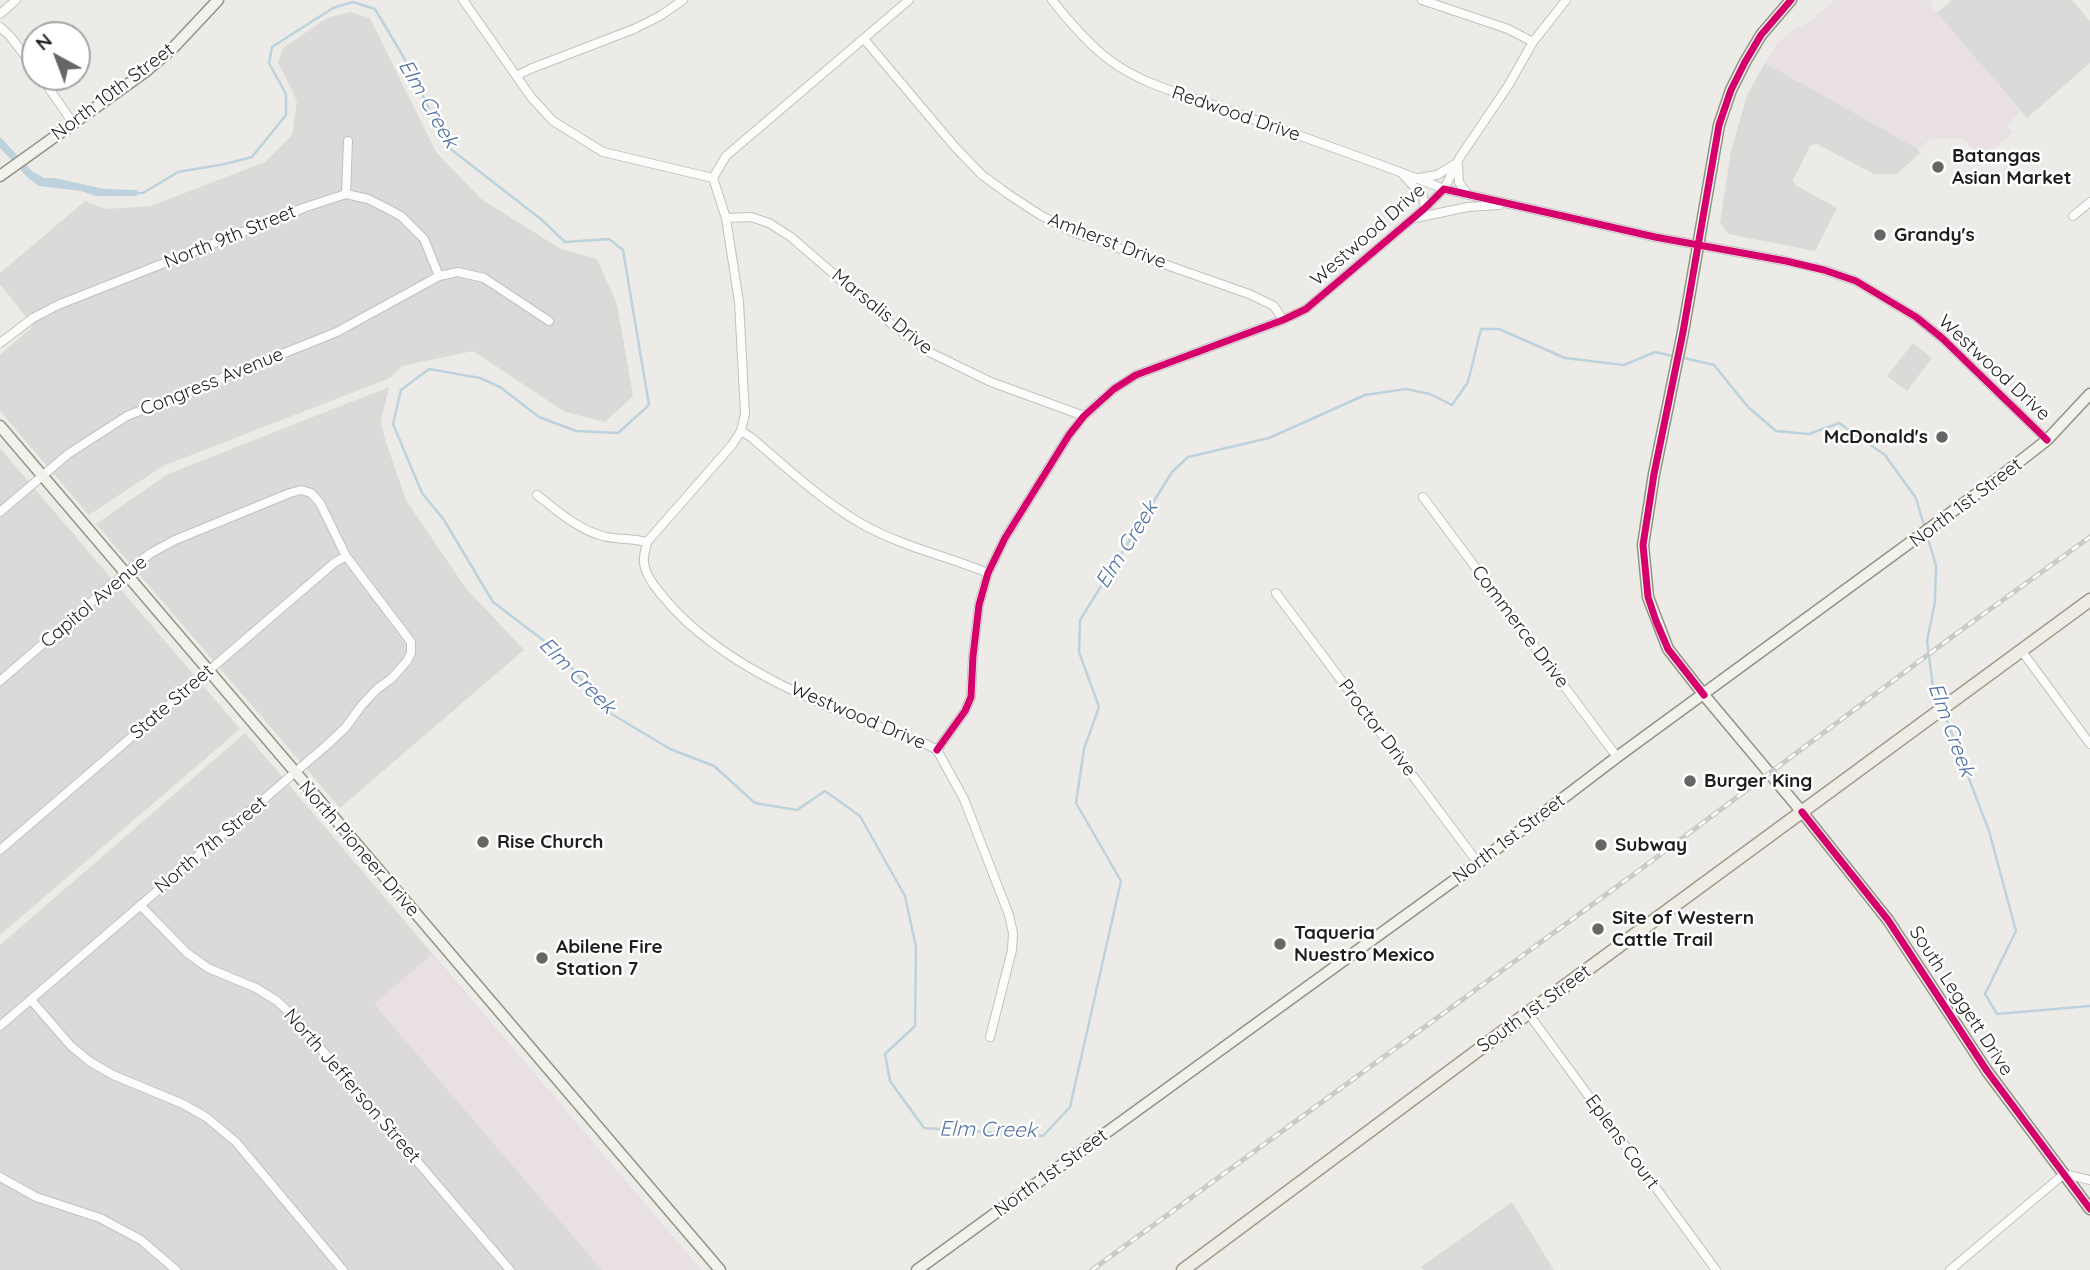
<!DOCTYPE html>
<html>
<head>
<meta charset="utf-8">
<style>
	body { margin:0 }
	#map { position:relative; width:2090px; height:1270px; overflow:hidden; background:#ecebe7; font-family:Quicksand,sans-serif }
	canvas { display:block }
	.north { position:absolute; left:21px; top:21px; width:70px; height:70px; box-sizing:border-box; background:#fff; border:2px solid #a5a5a5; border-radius:50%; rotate:319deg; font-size:19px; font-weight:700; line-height:28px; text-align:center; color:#1e1e1e }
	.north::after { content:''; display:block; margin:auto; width:24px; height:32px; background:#666664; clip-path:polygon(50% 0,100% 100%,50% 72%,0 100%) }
</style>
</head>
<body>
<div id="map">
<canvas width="2090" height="1270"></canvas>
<div class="north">N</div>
</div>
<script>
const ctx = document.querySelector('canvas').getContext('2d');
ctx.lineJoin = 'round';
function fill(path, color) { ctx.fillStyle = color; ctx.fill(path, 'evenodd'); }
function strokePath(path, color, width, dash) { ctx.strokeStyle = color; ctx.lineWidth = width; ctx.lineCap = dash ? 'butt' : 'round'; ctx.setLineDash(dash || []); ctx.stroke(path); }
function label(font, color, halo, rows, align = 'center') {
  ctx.font = font + ' Quicksand,sans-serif'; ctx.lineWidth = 5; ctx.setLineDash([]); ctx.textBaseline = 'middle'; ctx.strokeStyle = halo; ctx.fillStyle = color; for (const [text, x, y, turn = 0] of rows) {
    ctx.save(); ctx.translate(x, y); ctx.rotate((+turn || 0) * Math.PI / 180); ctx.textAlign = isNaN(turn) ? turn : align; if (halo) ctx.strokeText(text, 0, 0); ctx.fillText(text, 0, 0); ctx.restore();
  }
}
fill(new Path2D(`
	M350 12 370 18 436 152 481 199 561 249 597 259 617 304 633 396 605 422 565 412 473 351 402 366 390 378 163 466 89 515 0 411V355L33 326 0 284V273L85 201 106 209 151 206 265 162 292 135 297 101 278 62 283 48 327 18Z
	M389 387 381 421 384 436 406 500 465 587 524 650 340 808 96 524 168 474Z
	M0 448 240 729 0 935Z
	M245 733 701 1270H0V945Z
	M1512 1202 1554 1270H1424L1421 1267Z`), '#dbdad8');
fill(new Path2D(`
	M1834 0H1932L1931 6 2021 112 2006 125 2013 133 1982 159 1962 138 1931 139 1918 149 1805 88 1798 81 1765 63 1779 42 1799 25 1802 28Z
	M432 954 701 1270H602L374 1004Z`), '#e9e0e4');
fill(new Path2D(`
	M1952 0H2072L2090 21V63L2027 118 1937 13Z
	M1765 63 1918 149 1920 153 1897 174H1874L1817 144 1811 145 1793 180 1795 185 1837 208 1815 251 1728 234 1720 223 1731 151 1747 95Z
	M1913 343 1932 358 1907 391 1887 376Z`), '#dadad8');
fill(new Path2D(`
	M0 137 32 171 44 178H54L104 189 137 190V196H96L81 191 39 186 27 177 0 148Z`), '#bdd2dc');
strokePath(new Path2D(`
	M136 193H143L178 172 225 164 252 157 286 115V94L269 63 272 47 333 8 353 2 375 9 403 56 448 147 542 220 565 242 609 239 623 250 649 405 618 433 576 431 539 417 500 387 480 378 429 369 401 390 393 424 422 493 444 520 493 602 556 650 610 713 670 749 714 766 755 803 797 810 825 791 860 816 905 896 916 947 915 1026 885 1054 890 1081 924 1128 1043 1136 1070 1107 1121 881 1076 803 1084 749 1099 707 1079 652 1080 620 1172 472 1188 457 1269 438 1365 395 1406 389 1430 394 1452 405 1468 382 1481 329H1499L1565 358 1624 365 1655 352 1673 356
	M1680 357 1714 365 1748 407 1776 431 1809 434 1839 423 1885 455 1916 498 1925 529
	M1927 536 1936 565 1935 602 1927 641 1933 687 1940 704
	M1944 713 1989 831 2016 931 1985 994 1997 1014 2090 1006`), '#bdd2dc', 2.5);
const street = new Path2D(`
	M463 0 531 97 553 121 603 152 713 178 726 218 739 302 745 414 741 431 732 445 647 542C646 548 643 556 644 563 646 577 656 588 665 599 727 673 837 711 926 744L937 750 964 799 1009 915 1013 933 1012 950 990 1037
	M1052 0C1067 19 1084 39 1103 55 1138 84 1181 93 1224 109 1297 135 1371 160 1444 189L1460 157 1508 86 1533 42 1566 0
	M1422 0 1508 29 1533 42
	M0 14 16 0
	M0 27 10 36 35 69
	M864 39 955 147 982 175 1008 194 1040 215 1073 232 1249 294 1274 306 1283 320
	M516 76 530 69 634 29 660 16 683 0
	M41 77 73 123
	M1458 166 1459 182 1468 195
	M1404 176 1423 196 1425 208
	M713 178 726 156 909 0
	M1419 178 1437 175 1455 164
	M346 194 348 141
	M2073 216 2090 202
	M726 218 751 217 769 223 791 237 895 327 929 352 991 382 1084 416
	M1415 218 1468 207 1499 205
	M0 343 33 318 58 305 306 207 346 194 368 199 386 208 401 216 424 239 439 276
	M741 431 752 438C787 468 822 501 862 524 901 546 946 556 988 573
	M537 495C557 510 578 530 603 536 617 540 632 538 647 542
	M1423 497 1617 757
	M0 512 68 454 127 416 337 332 439 276 458 272 484 278 549 321
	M1276 593 1478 863
	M2021 650 2090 744
	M0 681 125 573 151 553 175 540 290 493 301 490 311 493 320 503 346 556 411 642V653L407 661 392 678 377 689 362 705 345 728 328 744 0 1026
	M937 750 965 711 971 697 973 656 979 605 988 573 1005 538 1069 435 1084 416 1114 389 1136 375 1283 320 1306 309 1425 208 1444 189 1655 237 1786 261 1824 270 1856 281 1916 317 1942 338 2047 440
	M0 850 334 563 346 556
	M140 905 187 953 208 968 256 988 277 1001 293 1016 510 1270
	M31 1000 71 1046 89 1061 113 1075 183 1104 206 1117 236 1142 343 1270
	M1528 1013 1716 1270
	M0 1177 36 1197 100 1218 141 1240 176 1270
	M1950 1270 2064 1174 2090 1180`);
const secondary = new Path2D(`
	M1791 0 1761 35 1745 62 1731 90 1719 125 1683 332 1654 474 1643 545 1648 597 1668 649 1704 695 1802 812 1888 920 1987 1071 2090 1209
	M0 176 145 72 173 48 218 0
	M0 426 720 1270
	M917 1270 1478 863 1617 757 2001 476 2047 440 2090 394`);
const primary = new Path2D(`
	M1183 1270 1528 1013 2090 600`);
strokePath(street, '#c2c1bf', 10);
strokePath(secondary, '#919481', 13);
strokePath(primary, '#a09a86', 15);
strokePath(street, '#fcfcfb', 8);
strokePath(secondary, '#f1f2eb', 10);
strokePath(primary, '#efece5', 12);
const rail = new Path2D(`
	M1092 1270 1641 869 1953 636 2090 537`);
strokePath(rail, '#cacac9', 5);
strokePath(rail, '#fff', 2.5, [8]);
strokePath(new Path2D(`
	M1704 695 1668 649 1656 621 1648 597 1643 545 1654 474 1683 332 1719 125 1731 90 1745 62 1761 35 1791 0
	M937 750 965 711 971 697 973 656 979 605 988 573 1005 538 1069 435 1084 416 1114 389 1136 375 1283 320 1306 309 1425 208 1444 189 1655 237 1786 261 1824 270 1856 281 1916 317 1942 338 2047 440
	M1802 812 1888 920 1987 1071 2090 1209`), '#d6006c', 7);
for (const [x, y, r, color] of [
	[1938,167,7,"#666664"],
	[1880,235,7,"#666664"],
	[1942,437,7,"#666664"],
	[1690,781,7,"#666664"],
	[483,842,7,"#666664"],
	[1601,845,7,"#666664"],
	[1598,929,7,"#666664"],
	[1280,944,7,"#666664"],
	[542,958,7,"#666664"]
]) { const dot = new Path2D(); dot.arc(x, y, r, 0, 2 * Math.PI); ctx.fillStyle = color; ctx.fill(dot); strokePath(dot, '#fff', 2.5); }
label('19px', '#1e1e1e', '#fff', [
	["North 10th Street",113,92,-37],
	["Redwood Drive",1236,114,19],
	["Westwood Drive",1368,235,-41],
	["North 9th Street",230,237,-22],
	["Amherst Drive",1107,241,21],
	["Marsalis Drive",882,312,39],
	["Westwood Drive",1994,368,43],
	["Congress Avenue",212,382,-22],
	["North 1st Street",1966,503,-37],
	["Capitol Avenue",94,602,-40],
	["Commerce Drive",1520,627,53],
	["State Street",172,702,-41],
	["Westwood Drive",858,716,23],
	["Proctor Drive",1377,728,53],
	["North 1st Street",1509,839,-37],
	["North 7th Street",211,845,-40],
	["North Pioneer Drive",359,849,49],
	["South Leggett Drive",1961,1001,57],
	["South 1st Street",1534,1009,-36],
	["North Jefferson Street",352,1086,49],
	["Eplens Court",1622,1142,54],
	["North 1st Street",1051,1173,-36]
]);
label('bold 19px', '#1e1e1e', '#fff', [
	["Batangas",1952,156],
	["Asian Market",1952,178],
	["Grandy's",1894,235],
	["McDonald's",1928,437,"right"],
	["Burger King",1704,781],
	["Rise Church",497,842],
	["Subway",1615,845],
	["Site of Western",1612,918],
	["Cattle Trail",1612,940],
	["Taqueria",1294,933],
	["Nuestro Mexico",1294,955],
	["Abilene Fire",556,947],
	["Station 7",556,969]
], 'left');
label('italic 21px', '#5473a4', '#fff', [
	["Elm Creek",428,104,60],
	["Elm Creek",1127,545,-58],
	["Elm Creek",577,676,45],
	["Elm Creek",1951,730,70],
	["Elm Creek",988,1130,1]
]);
</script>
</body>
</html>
